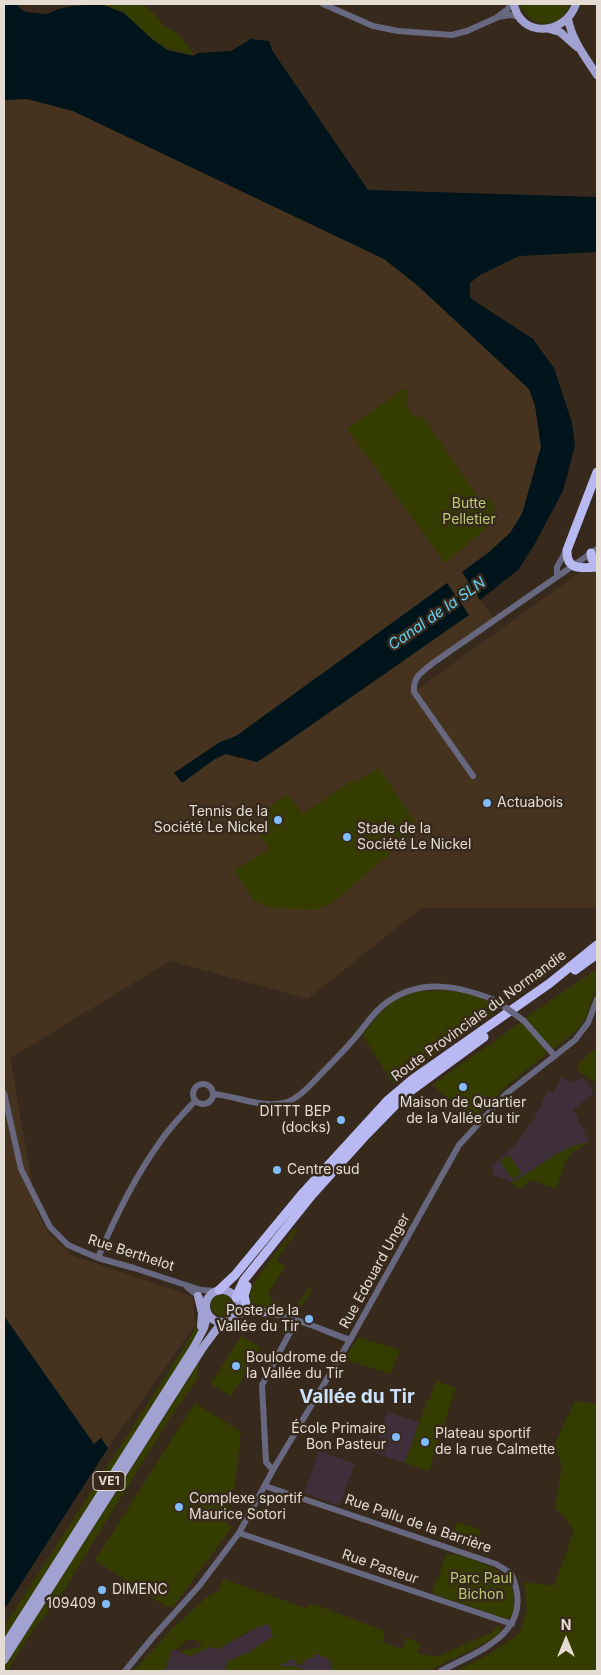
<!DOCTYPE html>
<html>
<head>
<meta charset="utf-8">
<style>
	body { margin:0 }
	#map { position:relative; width:601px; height:1675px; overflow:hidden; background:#372a1d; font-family:Inter,sans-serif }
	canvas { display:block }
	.frame { position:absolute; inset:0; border:5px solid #e4dcd3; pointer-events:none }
	.north { position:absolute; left:541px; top:1615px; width:50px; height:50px; -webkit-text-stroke:4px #372a1d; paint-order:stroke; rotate:0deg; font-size:14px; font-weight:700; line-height:20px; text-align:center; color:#e4dcd3 }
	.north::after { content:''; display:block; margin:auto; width:18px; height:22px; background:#e4dcd3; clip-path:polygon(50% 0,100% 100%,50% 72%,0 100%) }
</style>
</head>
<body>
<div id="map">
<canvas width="601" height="1675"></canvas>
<div class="frame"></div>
<div class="north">N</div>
</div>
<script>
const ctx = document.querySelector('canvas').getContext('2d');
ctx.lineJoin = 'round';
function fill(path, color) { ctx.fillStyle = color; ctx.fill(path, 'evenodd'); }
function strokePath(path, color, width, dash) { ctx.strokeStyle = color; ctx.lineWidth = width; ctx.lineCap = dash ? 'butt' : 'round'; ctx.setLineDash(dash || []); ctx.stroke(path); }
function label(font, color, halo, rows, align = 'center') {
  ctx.font = font + ' Inter,sans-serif'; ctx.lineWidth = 5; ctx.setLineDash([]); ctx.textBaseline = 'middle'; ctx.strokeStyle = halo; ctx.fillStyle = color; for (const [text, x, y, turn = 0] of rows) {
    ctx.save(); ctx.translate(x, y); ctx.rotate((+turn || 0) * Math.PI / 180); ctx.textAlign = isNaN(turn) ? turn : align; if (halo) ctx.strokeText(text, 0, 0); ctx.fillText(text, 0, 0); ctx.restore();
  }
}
fill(new Path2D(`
	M27 99 73 111 384 259 417 285 529 389 535 405 542 447 522 514 510 533 488 553 462 572 480 600 496 620 418 674 415 691 576 575 587 570 597 569V908H421L308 999 170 961 10 1058 37 1212 49 1234 73 1256 184 1293 193 1298 195 1325 108 1448 101 1439 94 1445 4 1316V100Z`), '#453320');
fill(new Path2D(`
	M561 1077 568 1082 583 1078 594 1094 573 1109 589 1142 573 1146 558 1153 528 1173 511 1182 494 1175 492 1166 514 1146 535 1118 548 1090 553 1094Z
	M387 1412 419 1422 405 1463 373 1452Z
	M319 1451 355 1464 339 1506 304 1493Z
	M290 1617 245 1671H165L172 1649 191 1656 209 1647 219 1649 260 1626Z
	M326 1651 379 1671H272L285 1659Z`), '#3e2f3b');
fill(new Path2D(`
	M101 4H141L155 14 163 26 177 33 189 47 194 55 168 49 152 39 124 13Z
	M520 4H570C562 31 529 29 520 4Z
	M404 388 409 392 406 402 410 412 413 416 423 417 482 503 489 498 495 507 488 527 445 563 347 429Z
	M379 768 418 826 402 843 332 903 315 910 271 908 254 901 234 870 270 849 256 830 258 825 266 820 261 813 287 794 303 814 353 780 355 782Z
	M597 969V984L586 1017 577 1030 552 1050 525 1018Z
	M443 990C464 992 484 996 500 1009L393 1084 362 1034 389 1004 413 992Z
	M520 1023 525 1024 547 1053 509 1084 473 1118 432 1085Z
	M597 1045V1083L580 1072 577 1065 597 1047Z
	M589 1142 571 1153 565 1163 556 1189 532 1180 519 1189 511 1182 528 1173 558 1153 573 1146Z
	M509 1155 521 1173 512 1179 500 1161Z
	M295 1228 298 1230 276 1260 285 1266 268 1294 271 1296 270 1298 292 1312 311 1285 312 1290 294 1317C279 1312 263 1310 248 1305V1292L262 1271Z
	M211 1305a11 11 0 1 1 22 0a11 11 0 1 1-22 0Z
	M195 1328 199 1330 189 1350 4 1638V1627L190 1338Z
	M241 1336 260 1348 231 1396 211 1384Z
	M358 1337 400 1350 390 1374 344 1359Z
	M199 1362 197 1379 166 1424 54 1606 35 1627 7 1671H4V1667Z
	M436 1381 456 1388 429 1471 405 1463 427 1401 430 1399Z
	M575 1401 597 1404V1671H456L488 1655 519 1634 527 1610 524 1582 554 1586 574 1531 566 1519 555 1508 562 1467 555 1443Z
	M195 1403 241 1432 234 1492 224 1522 232 1527 173 1607H167L95 1560Z
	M457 1522 481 1530 474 1550 450 1542Z
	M446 1553 454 1556 455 1554C489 1565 522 1572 512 1617L506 1619 434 1594 432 1591 436 1580 438 1581Z
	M223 1579 305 1608 313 1604 385 1631 382 1642 402 1649 407 1637 420 1644 417 1653 437 1657 493 1632 497 1625 501 1629 497 1637 428 1671H333L330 1660 317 1654 313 1655 314 1657 305 1660 302 1665 298 1663 296 1665V1660H289L288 1663 281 1664V1667L296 1666 305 1671H225L228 1661 251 1651 273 1636 269 1624 253 1629 218 1649 209 1647 191 1656 179 1652C186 1648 195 1650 203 1646L196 1640H186L179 1648 172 1650 165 1671H133L176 1625 207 1597 218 1591Z`), '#353c00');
fill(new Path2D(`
	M4 4H19L18 7 26 12 47 14 58 9 73 6 101 4 124 13 152 39 167 50 193 56 198 53 231 51 251 39 269 41 272 50 282 65 368 190 597 197V252L519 256 480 275 470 283V297L473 300 533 339 554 368 572 423 575 446 563 491 533 547 518 570 480 600 462 572 488 553 510 533 522 514 541 447 535 405 529 389 417 285 384 259 73 111 27 99 4 100Z
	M447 583 469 615 284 744 257 762 226 754 215 759 182 783 174 773 220 742 236 736Z
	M4 1316 94 1444 101 1438 108 1448 4 1610Z`), '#00141b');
strokePath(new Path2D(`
	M453 604 479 586`), '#00141b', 6);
strokePath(new Path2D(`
	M323 4 373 26 398 31 452 35 467 31 496 18 508 9 510 4
	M498 17 510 15 520 17
	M557 576V567L566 551
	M473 776 414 692C413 676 422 672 433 663L597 549
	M524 1021 555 1056
	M193 1094a10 10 0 1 1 20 0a10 10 0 1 1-20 0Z
	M4 1093 21 1169 50 1227 68 1245 98 1258 134 1268 201 1290 215 1291
	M213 1094C237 1096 260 1108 284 1103 299 1099 311 1084 322 1073 332 1062 344 1051 353 1040 364 1028 373 1012 386 1003 421 977 460 986 497 1001
	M98 1258C115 1217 134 1178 160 1142 170 1127 183 1114 195 1101
	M187 1287 203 1300 206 1306
	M238 1300 247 1313
	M235 1316C272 1304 315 1328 350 1340
	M273 1470 266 1462 262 1385 296 1321
	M265 1486 496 1564 511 1573C537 1632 482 1649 441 1671
	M239 1533 512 1624
	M125 1671 153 1637 199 1586 239 1533 273 1470 350 1340 459 1145 506 1094 575 1040 588 1023 597 999`), '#67687f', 6);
strokePath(new Path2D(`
	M514 4C520 38 565 36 576 4
	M568 19C572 40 585 57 597 75
	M549 29 560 32 577 47
	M206 1306a16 16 0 1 1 32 0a16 16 0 1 1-32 0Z
	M198 1296 202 1313 201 1326
	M4 1646 194 1347 204 1328 208 1314
	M4 1660 204 1346 222 1322`), '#a1a2d1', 8);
strokePath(new Path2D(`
	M597 472 567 550C566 571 582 568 597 567
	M591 553 592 559 597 565
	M575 970 597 954
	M247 1286 244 1296 247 1308 263 1312
	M219 1290 235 1275 301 1195 387 1101 413 1079 550 983 597 945
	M236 1297 244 1280 312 1195 366 1135 405 1095 484 1037`), '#b8b9f2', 9);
strokePath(new Path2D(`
	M497 1001 524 1021`), '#67687f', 6);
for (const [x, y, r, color] of [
	[487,803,5,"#81bcfa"],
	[278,820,5,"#81bcfa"],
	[347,837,5,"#81bcfa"],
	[463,1087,5,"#81bcfa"],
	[341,1120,5,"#81bcfa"],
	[277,1170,5,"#81bcfa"],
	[309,1319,5,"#81bcfa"],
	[236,1366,5,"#81bcfa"],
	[396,1437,5,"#81bcfa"],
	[425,1442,5,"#81bcfa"],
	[179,1507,5,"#81bcfa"],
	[102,1590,5,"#81bcfa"],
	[106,1604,5,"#81bcfa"]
]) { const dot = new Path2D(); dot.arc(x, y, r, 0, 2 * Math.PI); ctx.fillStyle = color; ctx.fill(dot); strokePath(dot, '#372a1d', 2); }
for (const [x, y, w] of [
	[109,1481,32]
]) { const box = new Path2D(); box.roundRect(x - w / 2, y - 9.5, w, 19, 4); ctx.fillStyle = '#372a1d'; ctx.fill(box); strokePath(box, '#e4dcd3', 1); }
label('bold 12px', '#e4dcd3', null, [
	["VE1",109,1481]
]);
label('14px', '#bbca74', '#372a1d', [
	["Butte",469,504],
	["Pelletier",469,520],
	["Parc Paul",481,1579],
	["Bichon",481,1595]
]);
label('14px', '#e4dcd3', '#372a1d', [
	["Actuabois",497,803],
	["Tennis de la",268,812,"right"],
	["Société Le Nickel",268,828,"right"],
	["Stade de la",357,829],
	["Société Le Nickel",357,845],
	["Maison de Quartier",463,1103,"center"],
	["de la Vallée du tir",463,1119,"center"],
	["DITTT BEP",331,1112,"right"],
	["(docks)",331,1128,"right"],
	["Centre sud",287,1170],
	["Poste de la",299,1311,"right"],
	["Vallée du Tir",299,1327,"right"],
	["Boulodrome de",246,1358],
	["la Vallée du Tir",246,1374],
	["École Primaire",386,1429,"right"],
	["Bon Pasteur",386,1445,"right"],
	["Plateau sportif",435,1434],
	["de la rue Calmette",435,1450],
	["Complexe sportif",189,1499],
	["Maurice Sotori",189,1515],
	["DIMENC",112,1590],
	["109409",96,1604,"right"]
], 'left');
label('14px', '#e4dcd3', '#372a1d', [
	["Route Provinciale du Normandie",479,1016,-36],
	["Rue Berthelot",131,1253,18],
	["Rue Edouard Unger",375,1271,-61],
	["Rue Pallu de la Barrière",418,1524,19],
	["Rue Pasteur",380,1567,19]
]);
label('italic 15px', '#63d0f3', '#372a1d', [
	["Canal de la SLN",437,614,-35]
]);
label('bold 19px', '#cce2fa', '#372a1d', [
	["Vallée du Tir",357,1397]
]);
</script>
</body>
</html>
